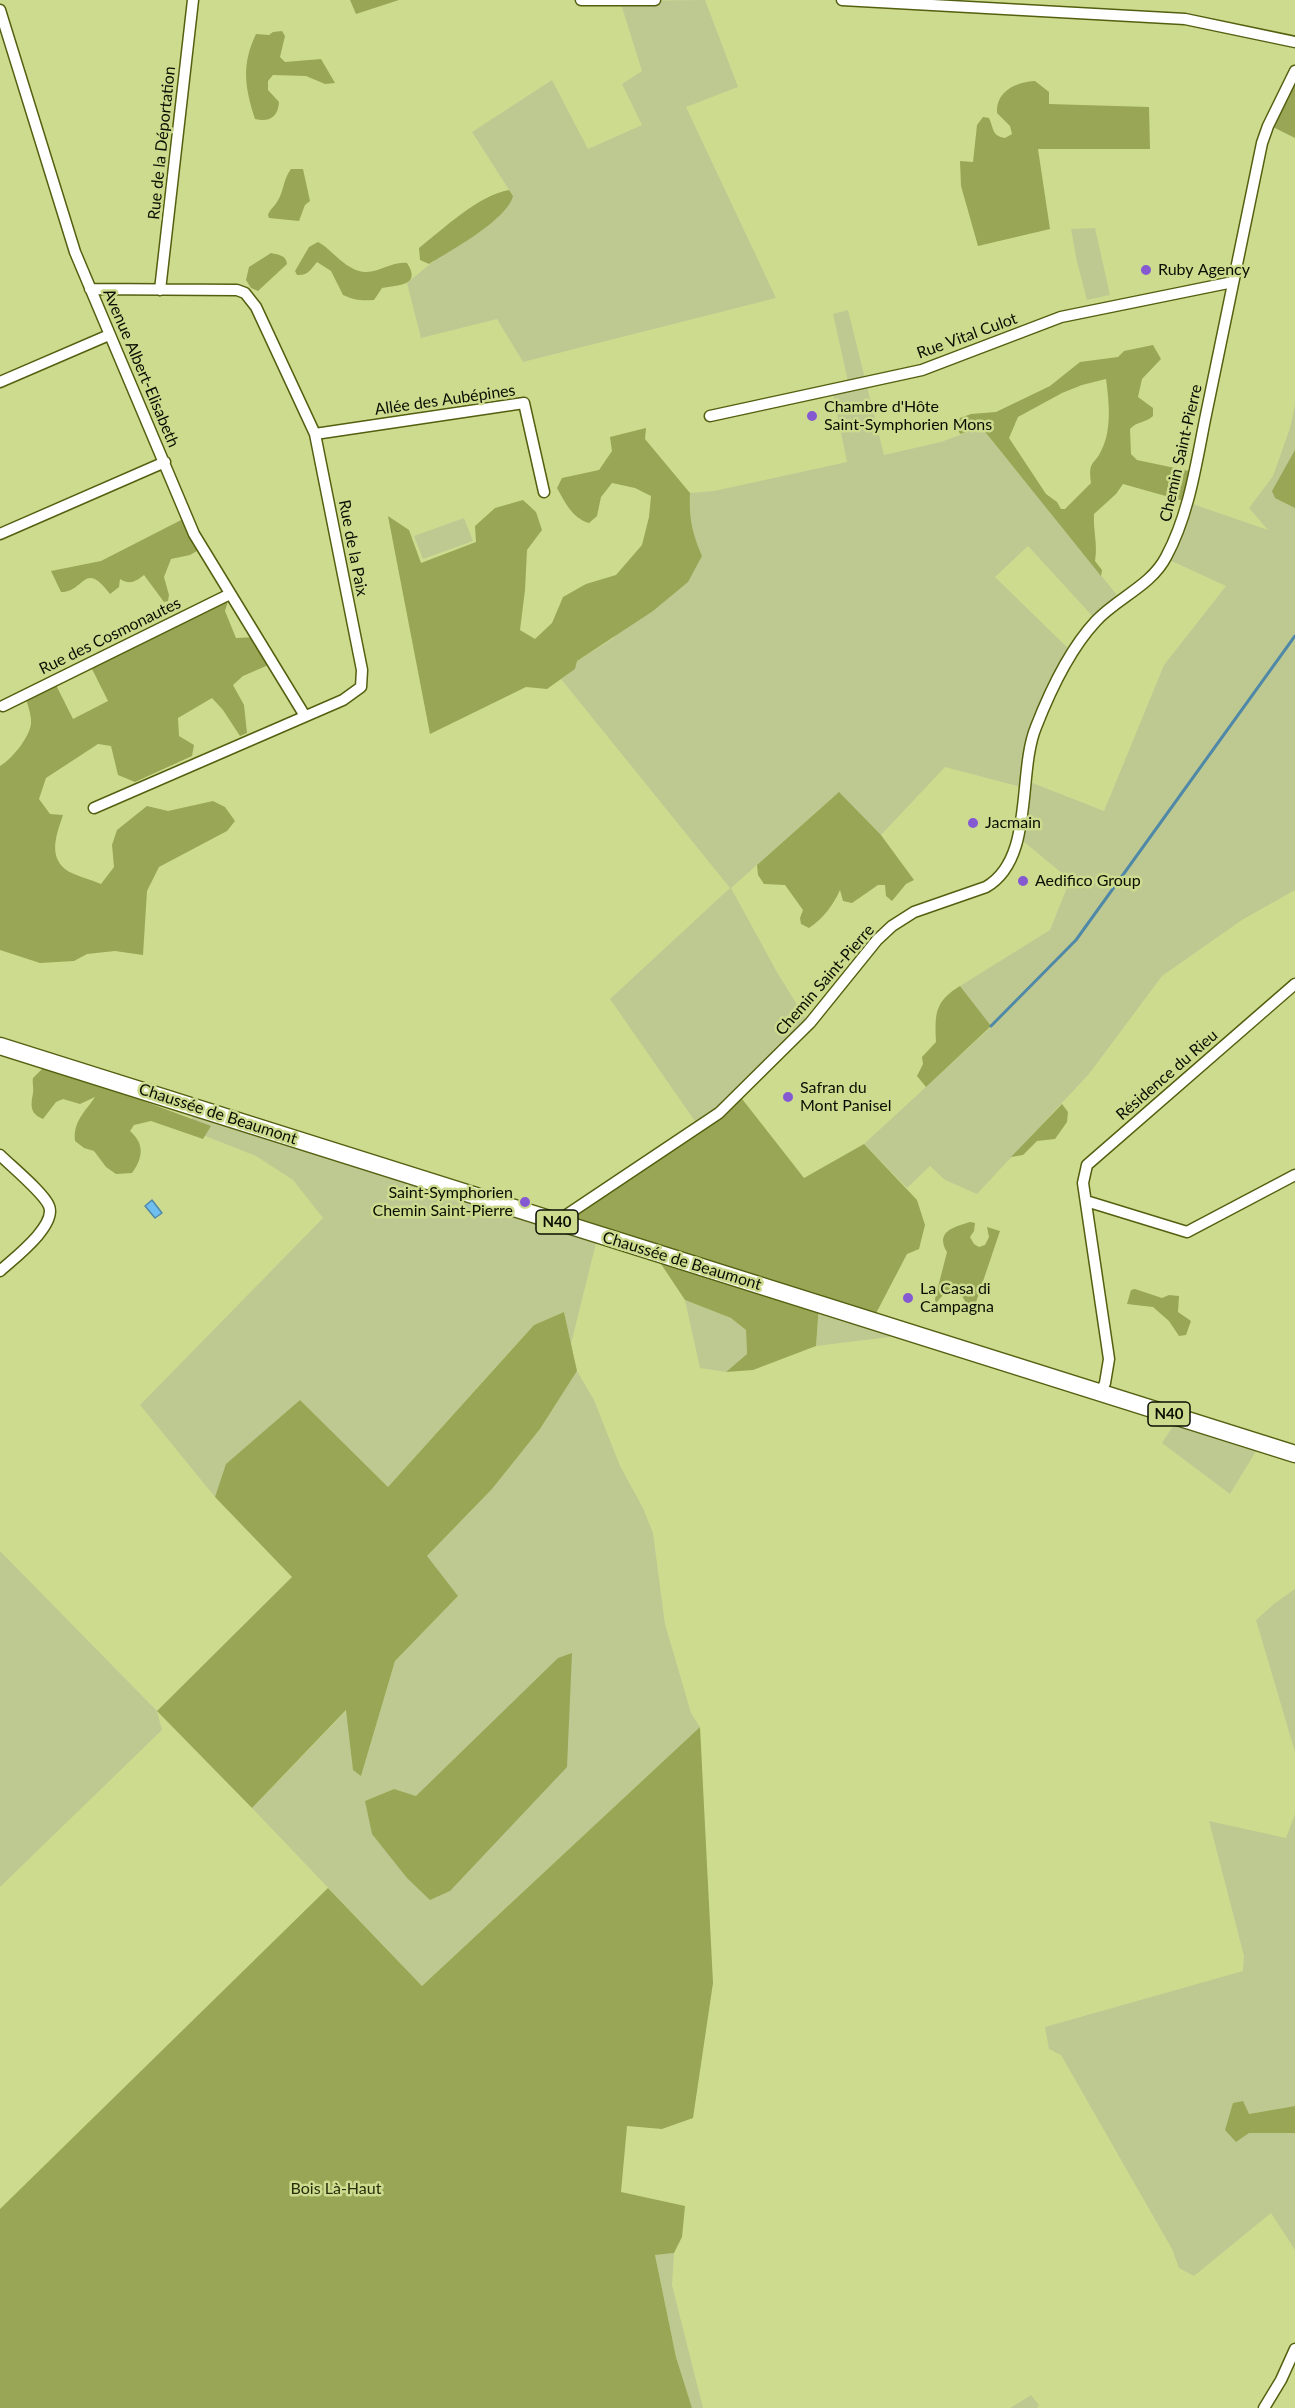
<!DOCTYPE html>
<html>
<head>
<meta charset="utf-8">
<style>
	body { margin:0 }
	canvas { display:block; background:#cddb8f }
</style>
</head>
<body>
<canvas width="1295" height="2408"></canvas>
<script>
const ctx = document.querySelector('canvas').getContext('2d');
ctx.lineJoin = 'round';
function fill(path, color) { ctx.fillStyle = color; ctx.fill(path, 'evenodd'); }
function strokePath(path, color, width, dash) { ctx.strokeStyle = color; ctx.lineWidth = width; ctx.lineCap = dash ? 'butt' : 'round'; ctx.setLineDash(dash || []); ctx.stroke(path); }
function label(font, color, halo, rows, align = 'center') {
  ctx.font = font + ' Lato,sans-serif'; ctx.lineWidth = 5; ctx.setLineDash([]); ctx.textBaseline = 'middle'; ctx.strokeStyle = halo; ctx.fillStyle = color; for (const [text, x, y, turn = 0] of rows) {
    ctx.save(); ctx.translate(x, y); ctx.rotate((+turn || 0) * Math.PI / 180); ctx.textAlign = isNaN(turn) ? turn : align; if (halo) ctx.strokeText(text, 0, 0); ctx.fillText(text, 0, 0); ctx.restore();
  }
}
fill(new Path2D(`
	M705 0 738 87 686 107 776 298 523 362 497 319 421 338 407 283 513 196 472 132 552 80 588 149 642 125 622 84 642 71 620 1Z
	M1095 228 1110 295 1087 300 1077 262 1071 229Z
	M848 310 884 455 941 442 981 427 1121 600 1096 620 1028 546 995 577 1073 653 1037 724 1030 782 1104 811 1164 665 1226 586 1165 558 1187 502 1268 530 1249 508 1273 476 1290 428 1295 404V890L1242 920 1162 976 1089 1074 977 1194 945 1180 930 1166 907 1188 864 1144 991 1027 960 986 1050 930 1070 880 1017 836 1025 788 945 767 881 835 838 793 731 888 778 974 806 1019 699 1127 610 999 730 888 561 679 575 669 577 661 612 639 702 556C692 532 689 518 690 493L714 491 847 462 832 390 849 386 833 314Z
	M464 518 473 541 423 559 414 536Z
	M194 1107 598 1235 571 1344 564 1312 534 1325 388 1487 300 1400 227 1464 215 1497 140 1405 323 1218 293 1180 256 1156 190 1130Z
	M685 1300 731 1318 746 1330 747 1354 726 1372 700 1368Z
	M819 1304 914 1334 816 1346Z
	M577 1371 594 1400 620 1466 643 1508 653 1533 665 1624 691 1713 700 1727 422 1986 252 1808 347 1710 353 1769 361 1776 395 1661 458 1596 426 1557 492 1489 540 1429ZM394 1789 416 1796 365 1802V1801Z
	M1179 1417 1261 1443 1230 1494 1162 1443Z
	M0 1551 157 1711 162 1730 0 1887Z
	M1295 1589V1752L1256 1620 1275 1603Z
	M1295 1814V2106L1249 2114V2133H1295V2250L1271 2213 1194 2276 1179 2268 1172 2249 1061 2055 1049 2049 1045 2027 1243 1971 1244 1956 1209 1821 1286 1838Z
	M674 2253 672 2285 703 2408H692L676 2357 655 2255Z
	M1031 2395 1039 2405 1037 2408H1010Z`), '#bec992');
fill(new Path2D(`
	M350 0H399L356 14Z
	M282 31 285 36 280 57 285 62 321 59 335 83 325 84 306 76 273 75 268 81V90L279 102C278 118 269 122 255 119 245 88 241 65 256 34L269 35 273 32Z
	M1035 81 1049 92V104L1149 107 1150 149H1038L1050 229 978 246 961 186 960 161 973 162 977 125 983 117 989 118C994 129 992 136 1005 138L1012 134 1010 126 997 113C996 91 1016 82 1035 81Z
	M1295 81V138L1273 127Z
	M291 169H303L310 201 305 205 299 221 269 218 268 215C270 209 274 207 277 202 284 192 283 179 291 169Z
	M509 190 513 196C507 220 450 251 429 264L420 260 419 248C443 229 479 195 509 190Z
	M318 242C334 251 347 272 366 272 381 272 392 261 407 263 422 286 398 285 382 288L374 300C362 301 354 300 343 295L331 271 317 262C311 269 308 276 297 275L295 271 309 247Z
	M271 253C279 255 286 255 287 264L258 291 251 288 246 280 249 267Z
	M1153 345 1161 359 1142 379 1138 397 1153 408V416C1146 423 1137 421 1130 429L1131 454 1137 460 1194 472 1187 502 1123 484 1116 494 1094 514C1093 531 1098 544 1095 561L1102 570 1101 576 982 428 960 434 957 427 960 418 971 414 996 412 1050 386 1080 362 1118 357 1124 351ZM1106 379C1109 401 1112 429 1102 449 1094 467 1088 459 1091 483L1065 509H1061L1057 502 1046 494 1009 438 1018 417 1062 393 1082 385Z
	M646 428 645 439 690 493C689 518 692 532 702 556L688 582 653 611 577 661 575 669 547 689 526 687 430 734 388 516 409 530 421 563 476 542 475 526 495 508 523 500 536 512 542 530 527 550 525 590 520 630 535 639 552 623 563 597 586 584 616 575 642 545 649 517 651 496 635 488 612 483 601 497 597 516 589 523C572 518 565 502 557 488L562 478 599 470 612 451 610 437Z
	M1295 450V508L1275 498 1272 491Z
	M187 517 202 548 190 555 171 559 164 577 169 595 168 601 164 602 144 575C135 582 130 585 120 579L119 587 110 594C84 559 85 592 61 592L51 571 101 561Z
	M230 594 225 611 236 638 257 637 273 663 243 676 233 685 244 705 247 733 240 736 223 710 212 698 178 718 179 736 194 745 192 756 135 782 118 775 111 746 98 744 46 778 39 799 50 814 63 815C57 833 48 855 65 869 72 875 92 880 101 884L114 867 112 845 117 830 147 806 168 811 213 801 225 807 235 821 227 831 159 867 147 891 143 955 115 951 87 954 74 961 40 963 0 950V766C12 759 29 738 31 724 32 716 27 703 25 695L54 681 73 719 108 701 89 663Z
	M839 792 881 835 914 880 906 884 892 901 886 896 885 885H878L852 903 843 901 840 890C834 904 823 919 809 928L801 924 800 918 803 910 785 885 764 884 758 875 757 865Z
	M960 986 991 1026 926 1087 917 1076 923 1064 922 1057 936 1042C935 1014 934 1002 960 986Z
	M46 1065 211 1126 203 1139 151 1121 134 1125 130 1131C145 1144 143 1158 132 1173L116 1174 106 1167 94 1151 84 1148 75 1141C73 1121 85 1112 95 1097L80 1104 63 1099 56 1102 43 1119C29 1113 31 1105 33 1093 34 1089 32 1083 33 1078Z
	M739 1095 804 1178 864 1144 917 1200 925 1225 919 1249 907 1254 872 1321 819 1304 816 1346 753 1370 726 1372 747 1354 746 1330 731 1318 685 1300 653 1252 561 1223Z
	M1062 1104 1068 1112 1067 1122 1055 1139 1037 1141 1023 1155 1011 1157Z
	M970 1222 975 1223 974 1231 970 1237 974 1244 979 1247 985 1245 989 1237 987 1227 1000 1231 974 1308 968 1306 962 1296 951 1291 943 1295 936 1303 935 1299 947 1252C935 1232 953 1227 970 1222Z
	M1135 1289 1162 1298 1169 1295 1179 1296 1178 1312 1191 1321 1186 1335 1179 1336 1169 1321 1153 1307 1127 1304 1131 1290Z
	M564 1312 577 1371 540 1429 492 1489 427 1556 458 1596 395 1661 361 1776 353 1770 346 1710 252 1808 157 1711 292 1577 215 1497 226 1464 300 1400 388 1487 534 1325Z
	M572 1653 567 1767 450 1891 430 1900 407 1878 372 1834 365 1801 394 1789 416 1796 558 1658Z
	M700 1727 713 1983 693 2118 662 2129 627 2126 621 2192 685 2206 682 2237 674 2253 655 2255 676 2357 692 2408H0V2209L328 1888 422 1986Z
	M1243 2101 1249 2114 1295 2106V2133H1249L1236 2142 1225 2130 1233 2103Z`), '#98a656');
const water = new Path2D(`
	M152 1200 162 1213 155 1218 145 1206Z`);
fill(water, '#6ebeef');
strokePath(water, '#5089a7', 1.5);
strokePath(new Path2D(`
	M991 1026 1076 940 1295 636`), '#5089a7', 3);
const street = new Path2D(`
	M581 0H655
	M842 0 1185 19 1295 42
	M0 10 75 252 194 534 305 716
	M90 289 237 290 245 293 256 307 315 434 362 670 361 687 343 700 94 808
	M160 290 193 0
	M0 382 109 335
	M710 416 922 370 1061 317 1233 282
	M315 434 524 403 544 492
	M0 534 165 462
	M3 706 230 594
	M0 1155C11 1166 44 1193 49 1206 57 1226 13 1259 0 1271
	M1086 1201 1187 1232 1295 1175
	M561 1223 568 1214 719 1113 810 1023 877 940 892 926 914 912 986 887C1035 859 1017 773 1036 727 1050 691 1069 650 1096 621 1117 598 1151 586 1166 557 1191 511 1197 456 1208 405 1226 317 1244 230 1262 143L1268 126 1295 71
	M1101 1392 1105 1383 1109 1359 1083 1183 1087 1165 1295 984
	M1264 2408 1281 2380 1295 2349`);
const primary = new Path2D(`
	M0 1046 1295 1454`);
strokePath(street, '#555f0f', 13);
strokePath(primary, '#555f0f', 19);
strokePath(street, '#fff', 10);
strokePath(primary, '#fff', 16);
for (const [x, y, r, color] of [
	[1146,270,6,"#8559d2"],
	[812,416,6,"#8559d2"],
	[973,823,6,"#8559d2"],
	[1023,881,6,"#8559d2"],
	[788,1097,6,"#8559d2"],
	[525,1202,6,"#8559d2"],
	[908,1298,6,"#8559d2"]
]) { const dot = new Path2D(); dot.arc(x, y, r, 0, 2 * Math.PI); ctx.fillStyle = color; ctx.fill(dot); strokePath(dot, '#cddb8f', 2); }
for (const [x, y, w] of [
	[557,1222,42],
	[1169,1414,42]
]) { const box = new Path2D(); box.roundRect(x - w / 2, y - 12, w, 24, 4.5); ctx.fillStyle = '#cddb8f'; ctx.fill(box); strokePath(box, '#0a0e00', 1.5); }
label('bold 15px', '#0a0e00', null, [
	["N40",557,1222],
	["N40",1169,1414]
]);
label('16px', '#0a0e00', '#cddb8f', [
	["Rue de la Déportation",162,143,-84],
	["Rue Vital Culot",967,336,-20],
	["Avenue Albert-Elisabeth",141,368,67],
	["Allée des Aubépines",445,400,-8],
	["Chemin Saint-Pierre",1181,453,-77],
	["Rue de la Paix",353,548,79],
	["Rue des Cosmonautes",110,636,-26],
	["Chemin Saint-Pierre",825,980,-49],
	["Résidence du Rieu",1167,1075,-41],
	["Chaussée de Beaumont",218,1114,18],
	["Chaussée de Beaumont",682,1261,17]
]);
label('16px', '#0a0e00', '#cddb8f', [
	["Ruby Agency",1158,270],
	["Chambre d'Hôte",824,407],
	["Saint-Symphorien Mons",824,425],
	["Jacmain",985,823],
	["Aedifico Group",1035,881],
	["Safran du",800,1088],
	["Mont Panisel",800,1106],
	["Saint-Symphorien",513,1193,"right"],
	["Chemin Saint-Pierre",513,1211,"right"],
	["La Casa di",920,1289],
	["Campagna",920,1307]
], 'left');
label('16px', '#292e0b', '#cddb8f', [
	["Bois Là-Haut",336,2189]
]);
</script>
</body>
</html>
